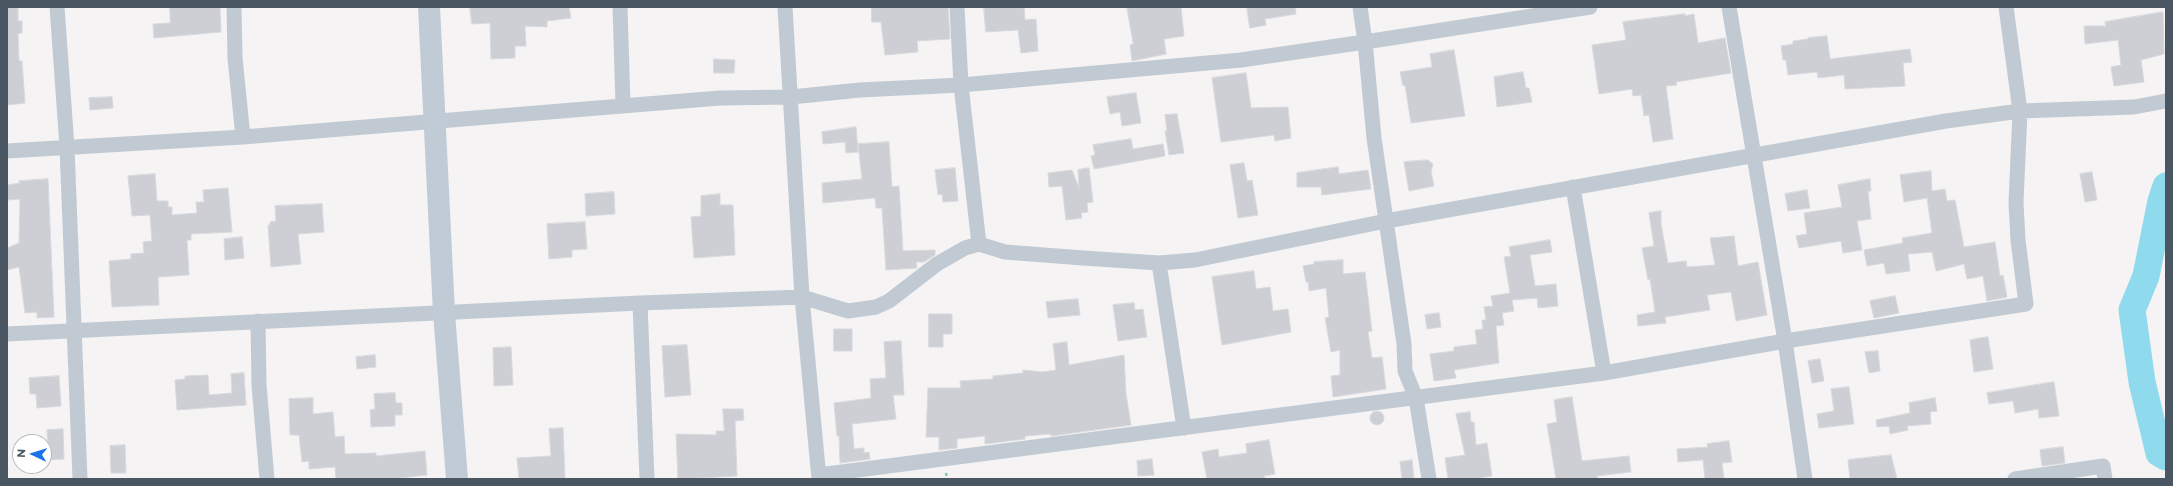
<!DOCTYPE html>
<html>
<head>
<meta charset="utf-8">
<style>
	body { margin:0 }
	#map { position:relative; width:2173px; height:486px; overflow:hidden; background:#f5f3f3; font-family:Montserrat,sans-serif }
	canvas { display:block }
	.frame { position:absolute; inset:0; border:8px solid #4a5661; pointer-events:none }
	.north { position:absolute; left:12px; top:434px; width:40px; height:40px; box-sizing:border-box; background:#fff; border:1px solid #b7bbc0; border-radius:50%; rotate:274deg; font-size:11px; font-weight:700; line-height:16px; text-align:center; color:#4a5661 }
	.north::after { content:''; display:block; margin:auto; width:14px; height:18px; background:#1a73e8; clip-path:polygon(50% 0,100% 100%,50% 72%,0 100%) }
</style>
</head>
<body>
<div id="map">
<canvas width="2173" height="486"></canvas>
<div class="frame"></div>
<div class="north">N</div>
</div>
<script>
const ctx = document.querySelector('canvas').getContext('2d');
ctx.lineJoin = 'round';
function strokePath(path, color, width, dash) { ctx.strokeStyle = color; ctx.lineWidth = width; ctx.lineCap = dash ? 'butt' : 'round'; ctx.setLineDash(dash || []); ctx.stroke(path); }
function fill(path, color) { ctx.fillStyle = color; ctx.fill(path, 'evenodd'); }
strokePath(new Path2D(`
	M2166 186 2161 201 2146 276 2132 310 2142 382 2159 453 2166 457`), '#90daee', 27);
const building = new Path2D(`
	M7 7H18V21H22V33L18 34 19 61H22L25 103 8 105Z
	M170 7H220L221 32 154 38 153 24 170 23Z
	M470 7H569L571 18 547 21V27L525 26 526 46H515V58L491 59 490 23 472 24Z
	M872 7H948L950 39 917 41 918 52 885 55 881 22H872Z
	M984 7H1024L1025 20 1036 19 1038 51 1021 53 1018 30 986 32Z
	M1127 7H1181L1184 36 1164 39 1166 54 1132 61 1130 45 1133 44Z
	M1247 7H1295L1296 14 1265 19 1266 25 1250 28Z
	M2163 12 2164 54 2141 60 2144 82 2114 86 2111 67 2121 65 2118 40 2085 44 2084 26H2106L2105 22Z
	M1685 14V16L1694 14 1698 43 1725 38 1731 73 1676 82 1677 85 1666 86 1673 139 1653 142 1649 115 1644 116 1641 95 1633 96 1632 89 1599 94 1592 45 1626 40 1623 22Z
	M1827 36 1830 59 1910 49 1912 62 1903 63 1905 86 1845 89 1844 75 1818 78 1817 72 1788 75 1786 60H1783L1781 46 1793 44V41L1808 39V38Z
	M1454 50 1465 116 1411 123 1405 85 1403 86 1400 72 1432 67 1430 54Z
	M714 59 735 60 734 73H714Z
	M1523 72 1526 88H1529L1532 102 1497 107 1494 77Z
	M1246 73 1251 108 1288 107 1291 138 1275 141 1274 135 1221 142 1212 78Z
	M1136 93 1141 123 1122 126 1120 112 1110 114 1107 97Z
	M112 97 113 108 90 110 89 98Z
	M1177 114 1184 153 1169 155 1165 131H1167L1165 115Z
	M856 127 858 152 846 153 845 142 823 144 822 132Z
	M1131 139 1133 149 1163 144 1165 156 1094 169 1091 156 1095 155 1093 145Z
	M889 142 892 187 899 186 903 251 935 250V255L924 262H916L917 268 886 270 882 208H876L875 198 823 203 822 183 862 179 858 144Z
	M1428 160 1433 164 1431 172 1434 186 1409 191 1404 162Z
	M1244 163 1247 181 1252 180 1258 215 1238 218 1230 165Z
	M1338 167 1339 174 1368 170 1371 189 1322 195 1321 187H1297V173Z
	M955 168 958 201 943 202 942 194 938 195 935 170Z
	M1089 168 1093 202 1087 203 1088 212 1081 213 1082 218 1066 220 1062 186 1049 187 1048 173 1072 170 1079 188 1078 170Z
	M1931 171 1932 191 1945 189 1947 201 1955 200 1964 247 1995 242 2000 276 2003 275 2007 297 1987 301 1983 276 1967 279 1964 264 1936 271 1932 252 1908 254 1910 271 1886 274 1884 263 1867 266 1864 250 1903 243 1902 238 1932 233 1927 198 1904 202 1900 175Z
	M2092 172 2097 200 2085 202 2080 174Z
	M155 174 157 201H168V207H172V215L197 213 196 202H204L203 190 228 188 232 232 191 234V240H187L189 275 158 277 159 305 112 307 109 261 131 259V254L144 253 143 242 152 241 150 215 132 216 128 176Z
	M48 179 54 317 37 318V312L25 313 19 267 7 270V248L19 243 20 199 7 200V185L20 183 19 181Z
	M1870 179 1871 191H1868L1871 219 1857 221 1862 250 1843 253 1841 241 1799 248 1796 236 1807 234 1804 213 1842 207 1838 185Z
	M1807 190 1810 208 1788 211 1785 194Z
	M614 192 615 214 586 216 585 194Z
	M720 194V205H733L735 255 694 258 691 217 701 216V196Z
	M322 204 324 232 298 234 301 264 271 267 268 225H270V222L276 221 275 206Z
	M1661 211V224L1668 263 1686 261 1687 267 1715 265 1710 238 1734 236 1738 266 1758 262 1767 315 1736 321 1731 292 1707 295 1710 310 1665 317 1666 323 1638 326 1637 315 1655 312 1650 279 1648 280 1642 248 1654 246 1649 213Z
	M585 222 587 249 572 250V257L549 259 547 224Z
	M242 237 244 258 225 260 224 239Z
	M1550 240 1552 252 1530 255 1535 286 1556 284 1558 306 1538 308 1537 298 1512 300 1514 311 1502 313 1504 325 1496 326 1499 363 1454 370 1456 378 1434 381 1430 354 1454 351V347L1477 344 1475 330 1483 329 1482 320H1486L1484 307 1493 306 1491 296 1510 293 1504 257 1511 256 1509 247Z
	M1343 260V274L1365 272 1372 331 1368 332 1372 358 1382 357 1386 389 1333 397 1331 376 1340 375V350L1331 352 1325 318 1329 317 1326 288 1309 291 1308 282H1306L1303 266 1314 264V262Z
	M1254 271 1256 289 1270 287 1273 311 1288 309 1291 332 1222 345 1212 277Z
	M1895 296 1899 313 1874 318 1870 301Z
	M1078 299 1080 315 1048 318 1046 302Z
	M1134 303 1135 310 1143 309 1147 337 1118 341 1113 305Z
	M1439 313 1441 327 1427 329 1425 315Z
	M929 314H952V334H943V347H929Z
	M834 329H852V351H834Z
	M1988 337 1993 369 1974 372 1970 340Z
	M901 341 904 395H893L896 419 852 424 854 449 864 448V453L869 452 870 459 840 463 839 436H837L834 403 871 398 870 379 886 378 884 342Z
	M1067 342 1069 365 1124 355 1126 394 1131 425 1051 436V434L1025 436V439L985 444V436L957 439V448L939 450V437H926L928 388H961L960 381 993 379V376L1023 373V370L1042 372 1056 370 1053 344Z
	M687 345 691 395 665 397 662 346Z
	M511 347 513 385 494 386 493 348Z
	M1878 351 1880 371 1869 373 1865 352Z
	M375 355 376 367 357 369 356 357Z
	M1820 359 1824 381 1812 383 1808 361Z
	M244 373 246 405 177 410 175 380 185 379V376L208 375 209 395 232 393 231 374Z
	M59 376 61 406 37 408 36 394H30L29 378Z
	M2054 382 2059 416 2039 418 2038 409 2015 413 2013 401 1989 404 1987 393Z
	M1849 387 1854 424 1819 428 1817 414 1834 411 1831 389Z
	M395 393 396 403H402V415H395V426L371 427 370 410 375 409 374 394Z
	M1572 397 1582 461 1629 456 1631 472 1597 476 1598 479H1556L1547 424 1557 422 1554 400Z
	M313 398V414L333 412 335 437 344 436 345 454 376 453V456L425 451 427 475 391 479H336L335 467 309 469V461L302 462 299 435H290L289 399Z
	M1935 398 1937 411 1930 412 1931 424 1907 426 1908 430 1890 434 1889 426 1877 427 1876 420 1910 413 1909 403Z
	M723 409H743L744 420 735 421 737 476 678 479 676 434 716 435V431H724Z
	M1370 418a7 7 0 1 1 14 0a7 7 0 1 1-14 0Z
	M1470 412 1471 422H1474L1476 445 1487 443 1492 476 1471 479H1448L1445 458 1465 455 1456 414Z
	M563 428 565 479H519L517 458 551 456 549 429Z
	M63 429 64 459 48 460 47 430Z
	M1269 440 1275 474 1264 476 1265 479H1207L1202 452 1218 449 1219 457 1247 453 1246 444Z
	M1729 441 1732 462 1722 463 1724 479H1705L1703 460 1678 462 1677 449 1708 447 1707 444Z
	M125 445 126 473H111L110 446Z
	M2063 447 2065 463 2042 466 2040 450Z
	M1891 455 1897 479H1850L1848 460Z
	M1152 459 1154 475 1138 476 1137 461Z
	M1412 460 1414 479H1402L1400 462Z`);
fill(building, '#cdcfd5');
strokePath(building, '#d7d9de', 1);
strokePath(new Path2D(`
	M946 473 947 479`), '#7ad0a6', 2.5, [3, 2]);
strokePath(new Path2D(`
	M57 7 67 147 80 479
	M234 7 235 58 243 137
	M620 7 623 105
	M785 7 802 297 819 479
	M957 7 961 85 979 244
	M1360 7 1365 42 1590 7
	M1729 7 1785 341 1805 479
	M7 151 243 137 720 98 791 97 860 90 961 85 1241 60 1365 42 1374 138 1404 344 1405 371 1416 398 1429 479
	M1573 187 1604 373
	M1159 263 1184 428
	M640 303 647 479
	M258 321 259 385 267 479
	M7 334 640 303 802 297 848 311 876 307 889 301 937 264 965 248 979 244 1005 252 1083 258 1159 263 1195 260 1386 221 1946 121 2020 111 2134 107 2166 101
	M819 475 1604 373 1785 341 2026 304 2018 240 2016 203 2020 111 2006 7
	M2015 479 2103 466 2105 479`), '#c1cad2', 15);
strokePath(new Path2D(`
	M429 7 444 313 457 479`), '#c1cbd6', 22);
</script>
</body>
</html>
